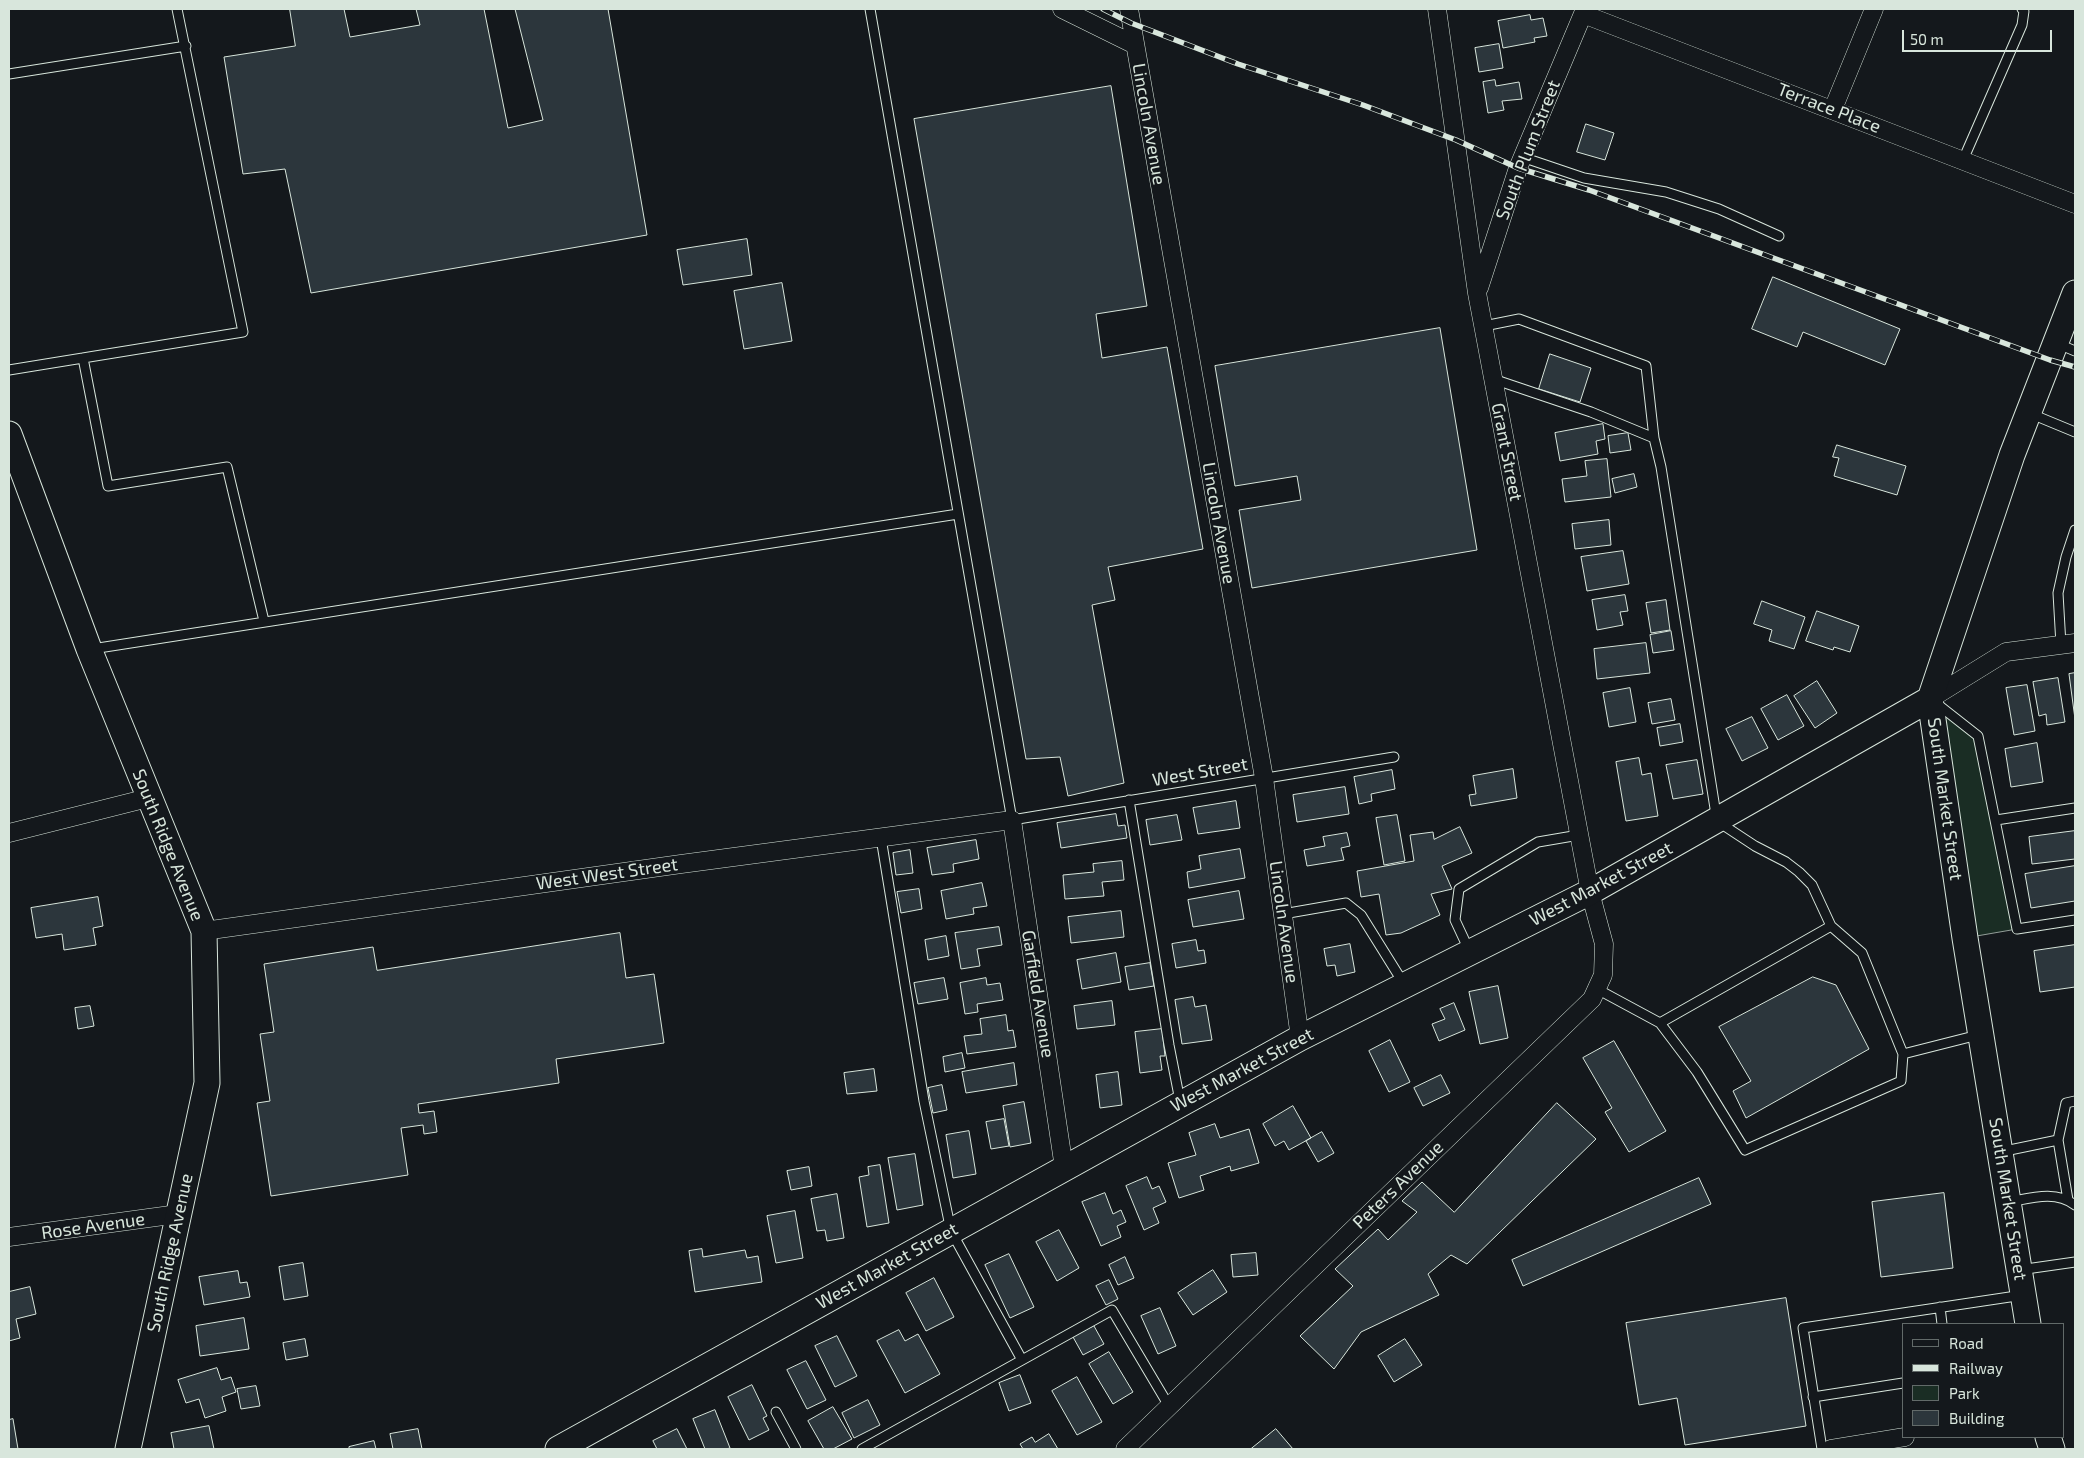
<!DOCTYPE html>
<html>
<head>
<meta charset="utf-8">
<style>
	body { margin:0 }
	#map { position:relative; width:2084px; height:1458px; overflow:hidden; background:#14181c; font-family:"Exo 2",sans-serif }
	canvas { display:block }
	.frame { position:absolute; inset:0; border:10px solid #d8e6dc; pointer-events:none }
	.legend { position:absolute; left:1902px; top:1323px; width:162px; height:115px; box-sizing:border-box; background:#14181c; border:1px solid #626a69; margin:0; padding:6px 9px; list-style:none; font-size:15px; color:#d8e6dc }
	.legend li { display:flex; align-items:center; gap:10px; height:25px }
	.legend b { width:25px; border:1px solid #626a69 }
	.scale { position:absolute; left:1902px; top:30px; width:150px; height:22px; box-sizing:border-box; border:2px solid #d8e6dc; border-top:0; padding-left:6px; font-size:15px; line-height:18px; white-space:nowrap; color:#d8e6dc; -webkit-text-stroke:4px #14181c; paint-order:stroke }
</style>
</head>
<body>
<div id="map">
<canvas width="2084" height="1458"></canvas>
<div class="frame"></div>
<ul class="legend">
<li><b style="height:6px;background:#14181c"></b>Road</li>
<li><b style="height:6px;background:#d8e6dc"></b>Railway</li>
<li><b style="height:14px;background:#1a2d24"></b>Park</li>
<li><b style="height:14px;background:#2c363c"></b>Building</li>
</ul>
<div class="scale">50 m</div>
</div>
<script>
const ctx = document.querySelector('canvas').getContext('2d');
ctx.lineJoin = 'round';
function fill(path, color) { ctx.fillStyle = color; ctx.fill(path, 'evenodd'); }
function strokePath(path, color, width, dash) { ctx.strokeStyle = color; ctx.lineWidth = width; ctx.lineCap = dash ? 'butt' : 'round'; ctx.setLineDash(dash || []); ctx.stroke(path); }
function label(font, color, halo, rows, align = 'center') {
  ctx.font = font + ' "Exo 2",sans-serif'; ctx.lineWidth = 4; ctx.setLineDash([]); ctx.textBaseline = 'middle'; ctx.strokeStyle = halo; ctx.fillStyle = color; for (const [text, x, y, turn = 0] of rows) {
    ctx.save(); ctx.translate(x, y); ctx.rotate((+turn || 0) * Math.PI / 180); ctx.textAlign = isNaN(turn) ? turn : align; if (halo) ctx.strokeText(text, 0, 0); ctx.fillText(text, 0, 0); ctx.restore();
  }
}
const green = new Path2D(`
	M1930 699 1978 736 2017 929 1965 938Z`);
fill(green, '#1a2d24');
strokePath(green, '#939e99', 1);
const building = new Path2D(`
	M290 9H344L350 37 420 25 416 9H484L508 128 543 120 515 9H608L647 235 311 293 285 169 243 174 224 57 295 46Z
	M1530 15 1531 20 1543 18 1547 36 1534 38 1535 42 1503 48 1498 21Z
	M1499 44 1503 68 1479 72 1475 48Z
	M1495 80 1496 86 1519 82 1522 99 1502 101 1504 110 1488 113 1483 82Z
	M1111 86 1147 306 1096 314 1102 358 1167 347 1203 549 1108 567 1115 600 1092 605 1124 783 1068 796 1060 757 1026 759 914 119Z
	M1586 124 1614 133 1605 160 1577 152Z
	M747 239 752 275 683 285 677 250Z
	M1773 277 1900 329 1885 365 1803 332 1797 347 1752 329Z
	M782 283 792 341 744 349 734 291Z
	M1440 328 1477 550 1252 588 1239 510 1301 500 1297 476 1235 486 1215 366Z
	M1550 354 1591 368 1580 402 1539 389Z
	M1603 424 1605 439 1596 441 1598 454 1560 461 1555 433Z
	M1628 433 1631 450 1610 453 1608 436Z
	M1837 445 1906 466 1897 495 1834 476 1839 458 1833 457Z
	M1607 459 1611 497 1565 502 1562 479 1587 476 1585 461Z
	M1634 474 1637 487 1615 493 1612 479Z
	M1609 520 1611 545 1575 549 1572 524Z
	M1623 551 1629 584 1587 591 1581 557Z
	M1625 595 1628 611 1620 612 1623 625 1597 630 1592 600Z
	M1666 600 1670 630 1651 633 1646 603Z
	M1762 601 1805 617 1794 649 1769 641 1772 630 1754 624Z
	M1817 611 1859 626 1850 652 1834 647 1833 650 1806 641Z
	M1671 631 1674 650 1653 653 1650 635Z
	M1646 643 1650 673 1597 679 1594 649Z
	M2075 673V719L2069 674Z
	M2058 678 2065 722 2047 725 2046 714 2039 716 2033 682Z
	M1817 681 1837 713 1815 728 1794 696Z
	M2027 685 2035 731 2014 735 2006 688Z
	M1630 688 1636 722 1609 727 1603 693Z
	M1787 695 1804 726 1778 740 1761 709Z
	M1671 699 1675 720 1652 724 1648 703Z
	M1752 717 1768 748 1742 761 1726 729Z
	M1680 724 1683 742 1660 746 1657 728Z
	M2037 743 2043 782 2011 787 2005 749Z
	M1639 758 1642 775 1651 773 1658 816 1626 821 1616 762Z
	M1697 760 1703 794 1673 799 1666 765Z
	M1513 769 1517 798 1471 806 1469 795 1476 794 1473 776Z
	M1392 770 1395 789 1371 794 1372 801 1359 804 1354 777Z
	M1345 787 1349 814 1297 822 1293 795Z
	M1236 801 1240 828 1198 834 1193 808Z
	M1116 814 1118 826 1125 825 1127 838 1061 848 1057 823Z
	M1177 815 1182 840 1150 845 1146 820Z
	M1397 815 1405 861 1384 865 1376 818Z
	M1460 827 1472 853 1442 866 1452 889 1431 894 1440 915 1401 933 1386 935 1379 894 1361 897 1357 871 1414 861 1410 835 1433 832 1434 839Z
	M2075 831V859L2032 864 2029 837Z
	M1347 833 1350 846 1341 848 1344 860 1307 866 1304 850 1325 846 1323 837Z
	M976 840 979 859 953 864 954 872 932 875 927 848Z
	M1240 849 1245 878 1189 888 1187 872 1201 869 1199 856Z
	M910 850 913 873 896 875 893 853Z
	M1122 861 1124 880 1102 882 1104 896 1065 899 1063 875 1094 872 1093 864Z
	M2075 866V901L2031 908 2025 874Z
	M982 883 987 906 973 908 974 914 946 919 941 891Z
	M919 889 922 909 901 913 897 892Z
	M1239 891 1244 919 1193 927 1188 900Z
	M98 897 103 926 93 928 96 945 64 950 62 934 36 938 31 908Z
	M1121 911 1124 937 1071 943 1068 917Z
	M999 927 1002 945 977 949 980 966 961 969 955 933Z
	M620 933 626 978 654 974 664 1043 556 1059 559 1083 418 1104 419 1113 434 1111 437 1132 424 1134 423 1125 401 1128 408 1175 271 1196 257 1103 270 1101 260 1034 274 1032 264 964 373 947 377 970Z
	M946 936 949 956 928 960 925 940Z
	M1196 940 1198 951 1204 950 1206 963 1176 968 1172 944Z
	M1350 944 1355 972 1337 976 1335 965 1327 966 1324 949Z
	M2075 945V987L2040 992 2034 951Z
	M1116 953 1121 982 1082 989 1077 960Z
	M1150 963 1154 986 1129 990 1125 967Z
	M1813 977 1836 985 1869 1049 1746 1118 1733 1091 1751 1081 1719 1027Z
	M944 978 948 999 918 1004 914 983Z
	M986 978 987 985 1000 983 1003 1000 977 1004 978 1012 965 1014 960 983Z
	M1498 986 1508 1038 1480 1044 1469 992Z
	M1193 997 1195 1007 1206 1005 1212 1040 1182 1044 1175 1000Z
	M1112 1001 1115 1025 1077 1029 1074 1006Z
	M1454 1003 1465 1030 1439 1041 1432 1024 1445 1019 1440 1009Z
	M90 1006 94 1026 78 1029 75 1008Z
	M1006 1015 1008 1031 1013 1030 1016 1047 967 1054 964 1036 982 1034 980 1019Z
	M1162 1029 1165 1056H1160L1162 1070 1140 1073 1135 1032Z
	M1390 1040 1410 1082 1389 1092 1369 1051Z
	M1614 1041 1666 1131 1629 1152 1605 1112 1612 1108 1583 1058Z
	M962 1053 965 1068 945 1072 943 1057Z
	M1014 1063 1017 1085 966 1093 962 1072Z
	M874 1069 877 1091 847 1094 844 1073Z
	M1118 1072 1122 1105 1100 1108 1096 1075Z
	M1441 1075 1450 1093 1423 1106 1414 1088Z
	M942 1085 947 1110 933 1113 928 1088Z
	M1024 1102 1031 1143 1010 1147 1003 1106Z
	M1557 1103 1596 1139 1467 1264 1451 1255 1428 1274 1439 1295 1361 1332 1334 1369 1300 1336 1353 1286 1335 1269 1378 1229 1388 1240 1417 1212 1402 1201 1422 1182 1454 1212Z
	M1293 1106 1311 1138 1289 1150 1284 1141 1275 1146 1263 1124Z
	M1004 1119 1009 1146 991 1149 986 1122Z
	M1215 1124 1220 1138 1249 1129 1259 1163 1231 1171 1230 1166 1200 1176 1204 1190 1179 1198 1168 1163 1196 1155 1189 1133Z
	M969 1131 976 1174 953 1178 946 1135Z
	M1322 1132 1334 1153 1318 1162 1306 1141Z
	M915 1154 923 1205 897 1210 888 1158Z
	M880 1165 889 1223 867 1227 859 1177 869 1175 868 1167Z
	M809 1167 812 1186 791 1190 787 1171Z
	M1147 1177 1152 1189 1159 1186 1166 1202 1153 1208 1159 1223 1144 1230 1126 1186Z
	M1699 1178 1711 1204 1523 1286 1512 1260Z
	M1105 1193 1113 1214 1121 1210 1126 1222 1117 1226 1121 1237 1101 1246 1082 1202Z
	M1944 1193 1953 1268 1881 1277 1872 1202Z
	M837 1194 844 1238 827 1241 825 1230 817 1231 811 1199Z
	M795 1211 803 1258 776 1263 767 1216Z
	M1059 1230 1079 1268 1057 1281 1036 1242Z
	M702 1249 703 1257 745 1250 747 1258 758 1256 762 1282 695 1292 689 1251Z
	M1256 1253 1258 1275 1233 1277 1231 1255Z
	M1009 1254 1034 1307 1010 1318 985 1265Z
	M1125 1257 1134 1278 1118 1285 1109 1265Z
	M303 1263 308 1296 284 1300 279 1267Z
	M1213 1270 1227 1292 1193 1315 1178 1293Z
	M238 1271 240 1283 247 1282 250 1297 204 1305 199 1277Z
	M934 1278 954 1317 926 1331 906 1293Z
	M1109 1280 1118 1299 1106 1305 1096 1286Z
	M30 1287 36 1314 16 1319 20 1338 9 1341V1292Z
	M1786 1298 1806 1426 1685 1445 1677 1398 1639 1405 1626 1323Z
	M1160 1308 1176 1346 1158 1354 1141 1316Z
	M244 1318 249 1349 200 1356 196 1326Z
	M1094 1326 1104 1344 1083 1355 1073 1337Z
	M899 1330 905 1341 918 1334 940 1374 905 1393 877 1341Z
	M837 1336 857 1376 835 1387 815 1346Z
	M305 1339 308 1356 286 1360 283 1343Z
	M1405 1339 1422 1365 1394 1382 1378 1356Z
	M1109 1352 1133 1392 1113 1404 1089 1364Z
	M806 1361 826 1400 807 1409 787 1370Z
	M217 1368 221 1380 231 1377 236 1392 222 1397 226 1411 205 1418 199 1399 186 1403 178 1380Z
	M1020 1375 1031 1403 1009 1411 999 1383Z
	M1077 1377 1102 1422 1077 1435 1052 1391Z
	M752 1385 767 1416 763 1418 769 1430 749 1440 728 1397Z
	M256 1386 260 1406 241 1409 237 1389Z
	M868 1400 880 1425 854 1438 842 1413Z
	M833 1407 852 1439 833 1449H824L808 1421Z
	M715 1410 730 1448 726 1449H705L693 1419Z
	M13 1419 18 1449H9V1420Z
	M209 1426 214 1449H174L171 1433Z
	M418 1429 422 1449H393L390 1434Z
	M677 1429 687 1449H657L653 1441Z
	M1276 1429 1293 1449H1251Z
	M1049 1434 1058 1449H1023L1020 1444 1032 1437 1035 1442Z
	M374 1441 376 1449H349V1447Z`);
fill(building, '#2c363c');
strokePath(building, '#d8e6dc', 1);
const lane = new Path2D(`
	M870 9 1012 820 1394 757
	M9 74 186 46
	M1522 157 1584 178 1666 192 1719 209 1779 236
	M1963 160 2022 25 2024 11 2022 9
	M1484 326 1519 319 1646 366 1654 438
	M2056 343 2075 351
	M83 358 108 486 227 467 264 621
	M9 370 243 332 177 9
	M1493 379 1591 412 1654 438 1661 467 1717 821 1755 846 1786 862 1799 872 1812 885 1831 926 1862 953 1903 1054
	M2029 413 2075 432
	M2061 645 2058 593 2066 557 2075 530
	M92 649 958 514
	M1936 703 1978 736 2017 929 2075 920
	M1129 800 1169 1045 1180 1101
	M1996 820 2075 808
	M881 838 924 1101 951 1231 1022 1360
	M1283 914 1346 903 1361 915 1404 984
	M1469 950 1455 920 1459 889 1538 842 1579 835
	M1597 989 1660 1023 1697 1072 1745 1150 1901 1081 1903 1054 1978 1035
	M1660 1023 1831 926
	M2058 1140 2068 1200
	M2000 1152 2058 1140 2066 1103 2075 1101
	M2009 1202C2031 1198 2056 1190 2075 1205
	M2019 1270 2075 1262
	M1940 1307 1942 1324
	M1813 1397 1903 1383
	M776 1412 796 1449
	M862 1449 1112 1310 1169 1406
	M1822 1449 1803 1328 2023 1295`);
const street = new Path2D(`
	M1062 9 1135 45
	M1129 9 1264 778 1300 1038
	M1583 14 2075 204
	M1833 109 1874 9
	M1479 288 1518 168 1585 9
	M1930 699 2006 652 2075 643
	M9 833 148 798
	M204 931 681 864 1012 820 1064 1168
	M9 1237 178 1214
	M1125 1449 1592 999 1603 975 1604 944 1590 892 1477 293 1437 9
	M1831 1449 1905 1437`);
const secondary = new Path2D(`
	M9 434 89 649 204 931 207 1083 128 1449
	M2028 1324 1965 938 1930 699 2012 455 2075 293
	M2048 1437 2052 1449
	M558 1449 1300 1038 1590 892 1930 699`);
strokePath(lane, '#d8e6dc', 11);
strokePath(street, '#d8e6dc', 19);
strokePath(secondary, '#d8e6dc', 27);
strokePath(lane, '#14181c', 9);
strokePath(street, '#14181c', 18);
strokePath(secondary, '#14181c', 25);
const rail = new Path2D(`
	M1103 9 1131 23 1238 64 1363 105 1456 140 1518 168 1589 190 2050 360 2075 367`);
strokePath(rail, '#d8e6dc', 5.5);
strokePath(rail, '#14181c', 4, [11]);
label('18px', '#d8e6dc', '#14181c', [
	["Terrace Place",1829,108,21],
	["Lincoln Avenue",1149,124,80],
	["South Plum Street",1528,150,-69],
	["Grant Street",1507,452,79],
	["Lincoln Avenue",1219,523,80],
	["West Street",1200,772,-10],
	["South Market Street",1945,799,82],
	["South Ridge Avenue",168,845,68],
	["West West Street",607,874,-8],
	["West Market Street",1601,884,-28],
	["Lincoln Avenue",1284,922,82],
	["Garfield Avenue",1038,994,81],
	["West Market Street",1242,1070,-28],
	["Peters Avenue",1398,1185,-44],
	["South Market Street",2008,1199,81],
	["Rose Avenue",93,1226,-8],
	["South Ridge Avenue",170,1253,-78],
	["West Market Street",887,1266,-29]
]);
</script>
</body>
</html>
